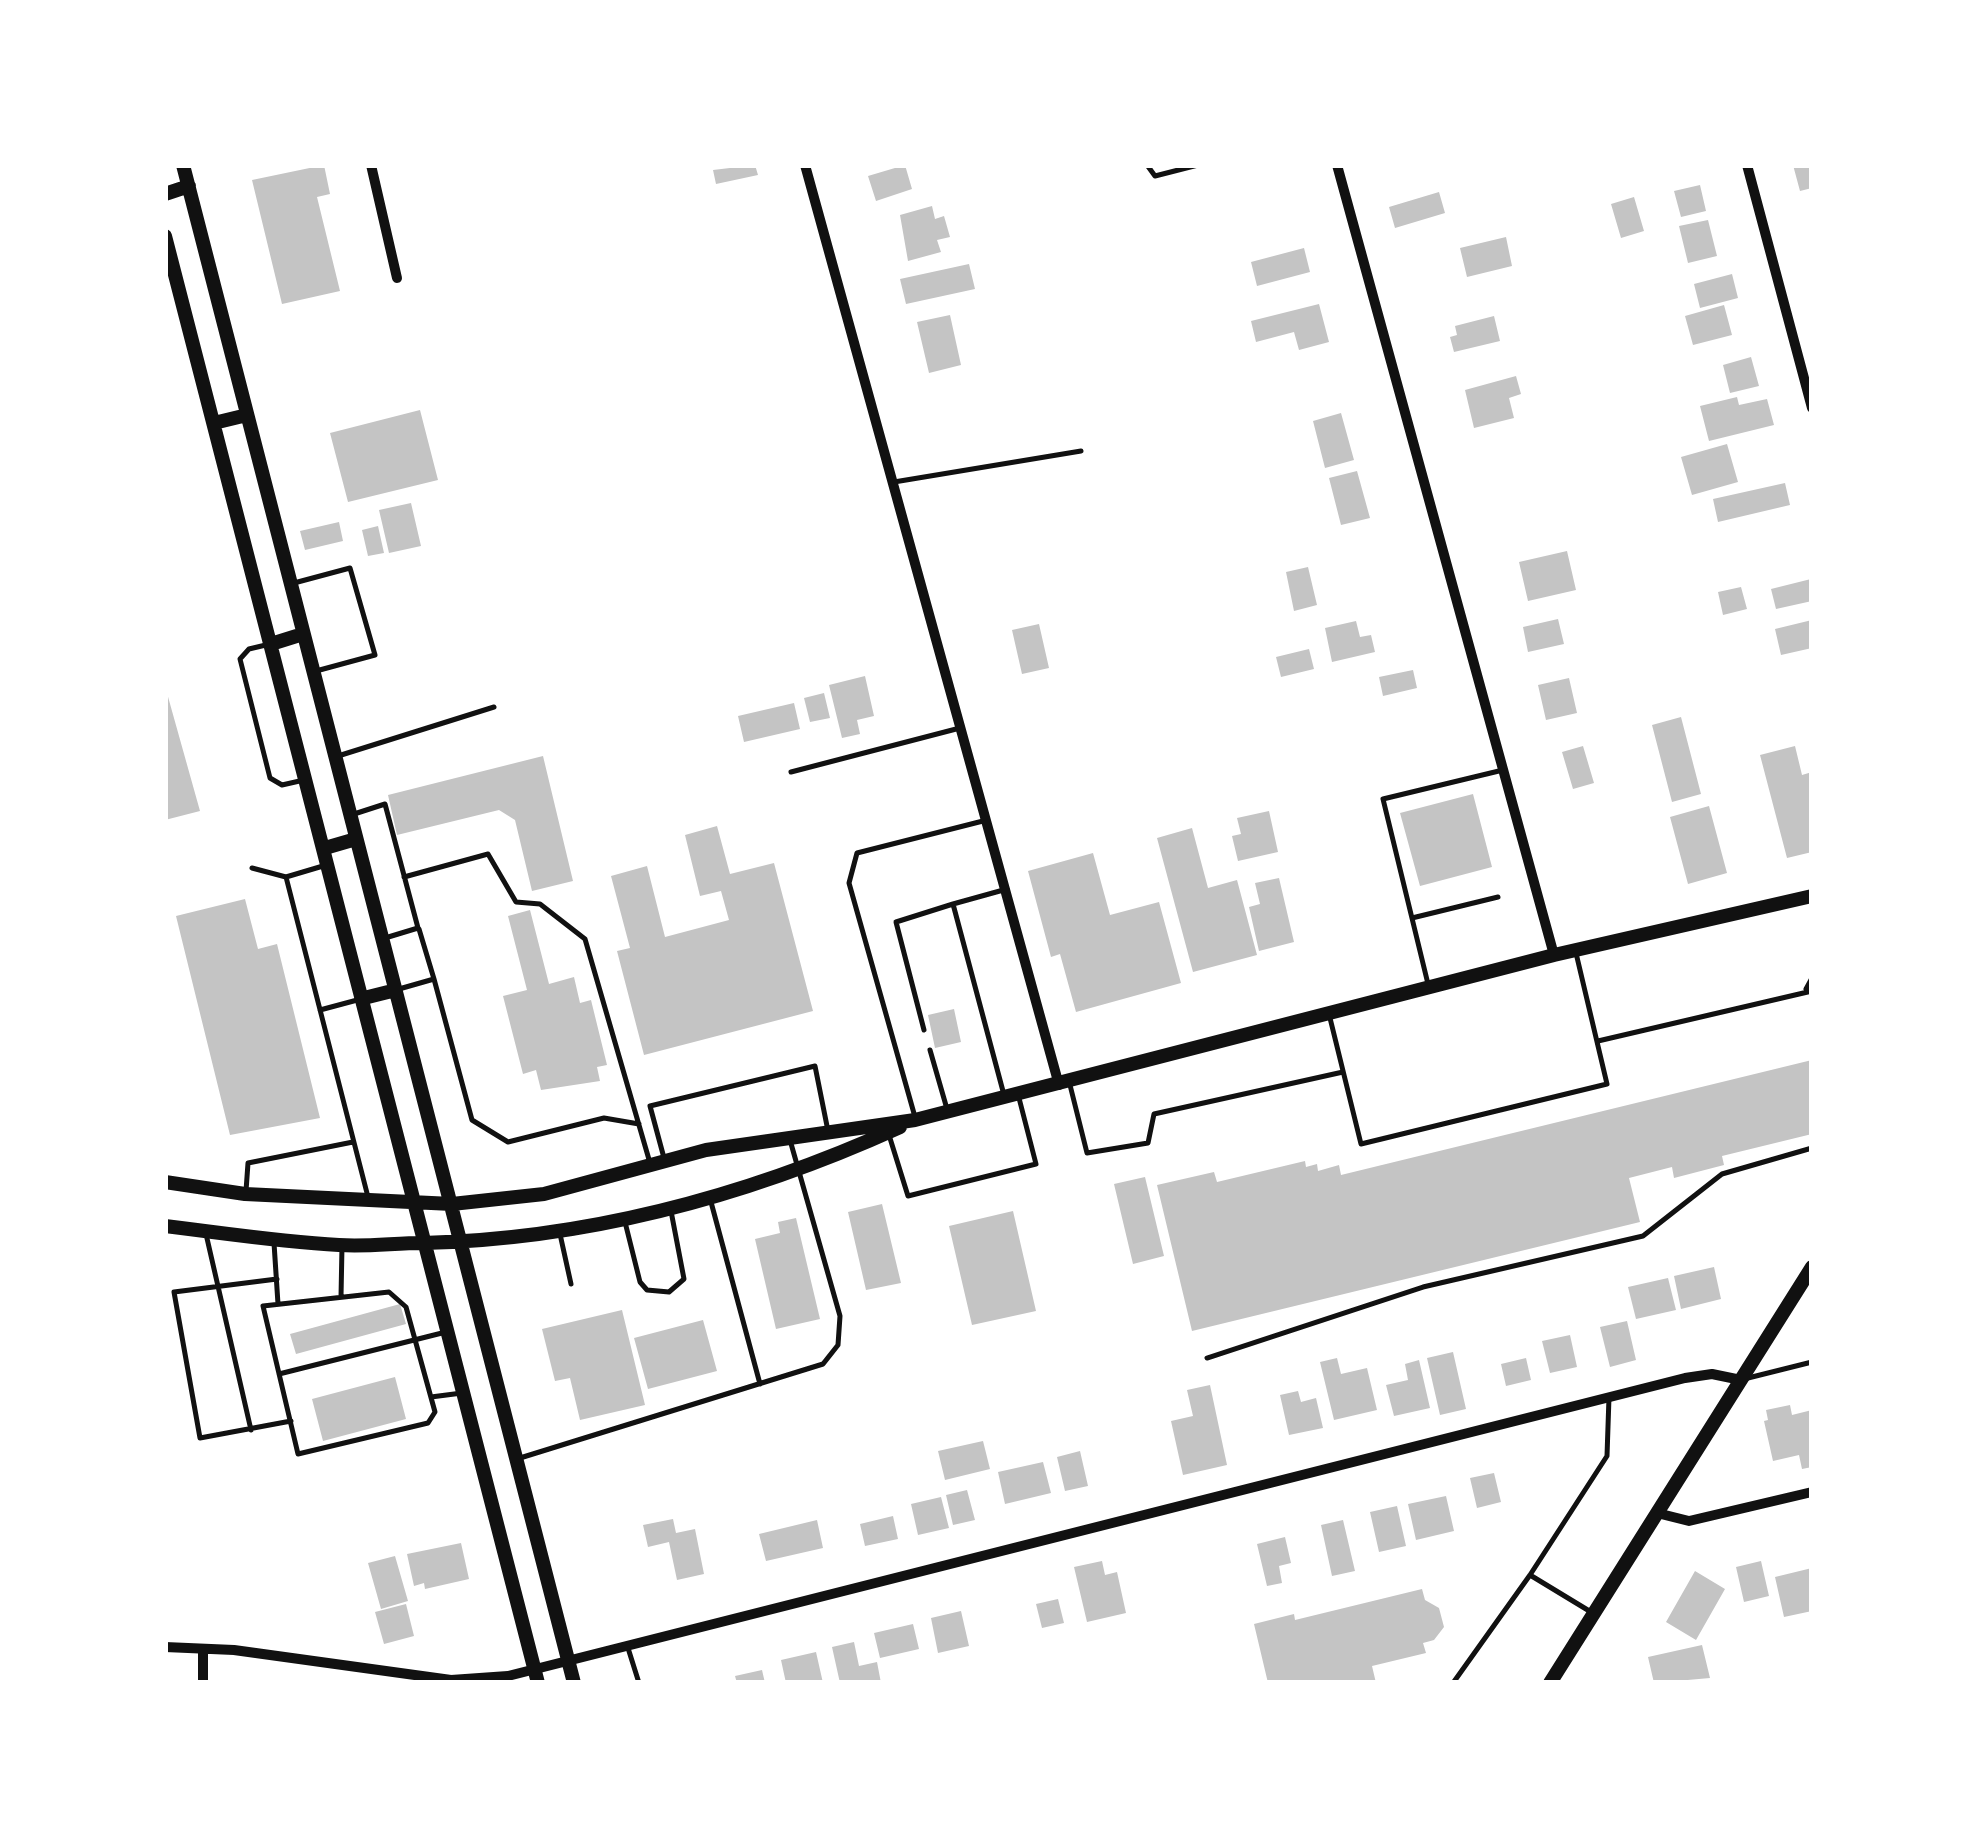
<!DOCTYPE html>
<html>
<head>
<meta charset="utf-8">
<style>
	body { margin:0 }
	#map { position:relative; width:1977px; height:1848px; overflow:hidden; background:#fff; font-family:"IBM Plex Sans",sans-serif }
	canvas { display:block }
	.frame { position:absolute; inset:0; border:168px solid #fff; pointer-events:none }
</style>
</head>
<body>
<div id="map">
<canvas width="1977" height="1848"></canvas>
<div class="frame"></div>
</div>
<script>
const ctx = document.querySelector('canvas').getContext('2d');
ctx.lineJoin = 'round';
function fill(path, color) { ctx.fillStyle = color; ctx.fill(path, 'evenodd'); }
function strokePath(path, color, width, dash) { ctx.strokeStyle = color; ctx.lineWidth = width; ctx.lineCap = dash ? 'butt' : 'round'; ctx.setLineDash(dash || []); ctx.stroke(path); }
fill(new Path2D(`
	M324 165 330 194 317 197 340 291 282 304 252 180Z
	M755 165 758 175 716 184 713 170Z
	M905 165 912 189 876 201 868 176Z
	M1793 165H1812V188L1800 191Z
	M1700 185 1706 211 1681 217 1674 191Z
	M1439 192 1445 213 1395 228 1389 207Z
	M1634 197 1644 231 1621 238 1611 204Z
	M932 206 935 219 944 216 950 237 937 240 941 252 908 261 900 215Z
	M1708 220 1717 256 1688 263 1679 226Z
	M1506 237 1512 266 1467 277 1460 248Z
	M1304 248 1310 272 1257 286 1251 262Z
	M969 264 975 289 906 304 900 279Z
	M1732 274 1738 298 1700 308 1694 284Z
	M1319 304 1329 342 1299 350 1294 332 1256 342 1251 321Z
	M1724 305 1732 335 1693 345 1685 316Z
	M950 315 961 365 929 373 917 322Z
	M1494 316 1500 341 1454 352 1450 337 1457 335 1455 326Z
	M1751 357 1759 386 1730 393 1723 365Z
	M1516 376 1521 394 1509 398 1514 418 1474 428 1465 390Z
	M1737 397 1739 405 1767 399 1774 425 1709 441 1700 406Z
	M420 410 438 480 348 502 330 433Z
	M1341 413 1354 460 1325 468 1313 421Z
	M1727 444 1738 482 1692 495 1681 457Z
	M1357 471 1370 518 1341 525 1329 478Z
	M1785 483 1790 505 1718 522 1713 499Z
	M411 503 421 546 389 553 379 510Z
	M339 522 343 541 305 550 300 531Z
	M378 526 384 553 368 556 362 530Z
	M1567 551 1576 590 1528 601 1519 562Z
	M1308 567 1317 605 1294 611 1286 572Z
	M1811 579 1812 601 1776 609 1771 589Z
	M1741 587 1747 609 1723 615 1718 592Z
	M1558 619 1564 644 1528 652 1523 627Z
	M1812 620V648L1781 655 1775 629Z
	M1356 621 1360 637 1371 635 1375 652 1332 662 1325 628Z
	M1039 624 1049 668 1022 674 1012 630Z
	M1309 649 1314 669 1281 677 1276 657Z
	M1413 670 1417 688 1383 696 1379 677Z
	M865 676 874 716 857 720 860 734 842 738 829 685Z
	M1569 678 1577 713 1546 720 1538 685Z
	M165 686 200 811 165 820Z
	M824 693 830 718 810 722 804 698Z
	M794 703 800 729 744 742 738 716Z
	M1681 717 1701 794 1672 802 1652 725Z
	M1583 746 1594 783 1573 789 1562 752Z
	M1795 746 1802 775 1812 772V852L1787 858 1760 755Z
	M543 756 573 881 532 891 515 820 499 810 397 835 388 795Z
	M1473 794 1492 867 1420 886 1400 813Z
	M1709 806 1727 873 1688 884 1670 817Z
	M1269 811 1278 852 1238 861 1232 836 1241 834 1237 818Z
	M717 826 730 874 774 863 813 1011 644 1055 617 951 630 948 611 876 647 866 665 937 729 920 721 891 700 896 685 835Z
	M1192 828 1208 888 1237 880 1257 955 1193 972 1157 838Z
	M1093 853 1110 915 1159 902 1181 983 1076 1012 1060 954 1051 957 1028 871Z
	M1279 878 1294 942 1259 951 1249 907 1260 904 1255 883Z
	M245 899 258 949 277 944 320 1118 230 1135 176 916Z
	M530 910 549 984 574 977 580 1003 591 1000 607 1065 597 1067 600 1081 541 1090 536 1070 523 1074 503 996 527 990 508 916Z
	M954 1009 961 1042 935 1048 928 1015Z
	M1812 1060V1134L1722 1156 1724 1165 1674 1178 1672 1167 1629 1178 1640 1222 1192 1331 1157 1185 1214 1172 1217 1182 1305 1161 1306 1167 1317 1164 1318 1171 1339 1165 1341 1175Z
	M1145 1177 1164 1256 1133 1264 1114 1184Z
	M882 1204 901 1283 866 1290 848 1212Z
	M1013 1211 1036 1311 972 1325 949 1226Z
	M796 1218 820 1319 776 1329 755 1239 780 1233 778 1222Z
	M1714 1267 1721 1299 1681 1309 1674 1276Z
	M1668 1278 1676 1310 1636 1319 1628 1287Z
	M400 1304 406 1324 296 1354 290 1334Z
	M622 1310 645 1405 580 1420 570 1378 555 1381 542 1329Z
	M703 1320 717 1371 648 1389 634 1338Z
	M1627 1321 1636 1360 1610 1367 1600 1327Z
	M1570 1335 1577 1367 1550 1373 1542 1341Z
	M1453 1352 1466 1409 1440 1415 1427 1358Z
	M1337 1358 1341 1374 1367 1368 1377 1410 1334 1420 1320 1362Z
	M1526 1358 1531 1380 1506 1386 1501 1364Z
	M1419 1360 1430 1408 1394 1416 1386 1385 1408 1380 1405 1364Z
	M395 1377 406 1419 323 1441 312 1399Z
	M1210 1385 1227 1465 1183 1475 1171 1421 1193 1416 1187 1390Z
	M1298 1391 1301 1402 1316 1398 1323 1428 1289 1435 1280 1395Z
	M1790 1405 1792 1415 1812 1410V1467L1802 1469 1799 1455 1773 1461 1764 1421 1768 1420 1766 1410Z
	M983 1441 990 1469 945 1480 938 1451Z
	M1080 1451 1088 1486 1065 1491 1057 1457Z
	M1043 1462 1051 1493 1005 1504 998 1472Z
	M1494 1473 1501 1502 1477 1508 1470 1478Z
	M967 1490 975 1520 953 1525 946 1495Z
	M1446 1496 1454 1531 1416 1540 1408 1504Z
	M941 1497 949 1528 918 1535 911 1504Z
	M1397 1506 1406 1546 1379 1552 1370 1512Z
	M893 1516 898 1539 865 1546 860 1524Z
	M673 1519 676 1533 695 1529 704 1574 677 1580 669 1542 648 1547 643 1525Z
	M817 1520 823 1548 766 1561 759 1534Z
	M1343 1520 1355 1571 1332 1576 1321 1525Z
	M1285 1537 1291 1563 1279 1566 1282 1583 1267 1586 1257 1544Z
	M461 1543 469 1579 425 1589 424 1583 414 1586 407 1554Z
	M395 1556 408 1601 381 1609 368 1563Z
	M1102 1561 1105 1575 1117 1572 1126 1613 1087 1622 1074 1567Z
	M1761 1561 1769 1596 1744 1602 1736 1567Z
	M1812 1568V1611L1784 1617 1775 1577Z
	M1695 1571 1725 1589 1696 1640 1666 1622Z
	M1422 1589 1425 1600 1439 1608 1444 1627 1434 1640 1423 1643 1426 1653 1372 1666 1376 1683H1268L1254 1624 1294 1614 1295 1620Z
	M1058 1599 1064 1623 1042 1628 1036 1604Z
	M406 1604 414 1636 384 1644 375 1612Z
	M961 1611 969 1646 938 1653 931 1618Z
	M913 1624 919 1649 880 1658 874 1633Z
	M854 1642 859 1666 877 1662 881 1683H840L832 1647Z
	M1702 1645 1710 1678 1654 1683 1648 1657Z
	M816 1652 823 1683H786L781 1660Z
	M762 1670 765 1683H737L735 1676Z`), '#c4c4c4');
strokePath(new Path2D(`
	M1147 165 1155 176 1198 165
	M894 482 1081 451
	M294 583 350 568 375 655 316 671
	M270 644 249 649 240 659 270 778 282 785 304 780
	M338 756 494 707
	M791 772 960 728
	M351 815 385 804 418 928 385 938
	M323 866 286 877 368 1197
	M252 868 286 877
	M404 877 488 854 516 902 540 904 585 939 650 1163
	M1412 918 1498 897
	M434 979 472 1120 508 1142 604 1118 639 1124
	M1428 984 1383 799 1503 770
	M399 989 434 979 419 929
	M1806 989 1812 978
	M320 1010 361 999
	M1330 1018 1361 1144 1607 1084 1576 953
	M924 1030 896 922 953 904
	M1598 1041 1812 991
	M930 1050 947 1109
	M1070 1085 1087 1153 1148 1143 1154 1114 1343 1072
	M1004 1095 953 904 1007 889
	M915 1117 849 883 857 853 983 821
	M889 1135 908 1196 1036 1164 1019 1098
	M664 1158 650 1106 815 1066 828 1131
	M246 1191 248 1163 353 1142
	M711 1202 760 1384
	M625 1222 640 1282 647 1290 669 1292 684 1279 671 1211
	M206 1234 251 1430
	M560 1234 571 1284
	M274 1243 278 1304
	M277 1279 174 1292 200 1438 291 1421
	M389 1292 406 1307 435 1412 428 1423 298 1454 263 1306Z
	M341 1297 342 1246
	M1207 1358 1423 1287 1643 1236 1722 1174 1812 1148
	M279 1374 446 1332
	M1748 1378 1812 1362
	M431 1397 462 1393
	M520 1458 823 1364 838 1345 840 1316 790 1140
	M1530 1575 1607 1456 1609 1397
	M628 1648 639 1683
	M1453 1683 1530 1575 1591 1612`), '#111', 5);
strokePath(new Path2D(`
	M371 165 397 278
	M805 165 1059 1085
	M1337 165 1554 955
	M1747 165 1812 408
	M1657 1513 1689 1521 1812 1492
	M165 1647 234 1650 451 1680 508 1676 1685 1378 1712 1374 1741 1380
	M203 1683V1649`), '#111', 10);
strokePath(new Path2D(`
	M183 165 574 1683
	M165 194 189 186
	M165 236 538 1683
	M214 423 247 415
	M271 644 303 634
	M325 848 356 839
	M364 998 396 990
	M165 1182 245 1194 452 1204 544 1194 706 1150 915 1120 1554 955 1812 896
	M165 1226C223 1233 281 1242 339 1245 367 1247 395 1243 423 1243 589 1239 750 1195 900 1127
	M1550 1683 1812 1267`), '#111', 14);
</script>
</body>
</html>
